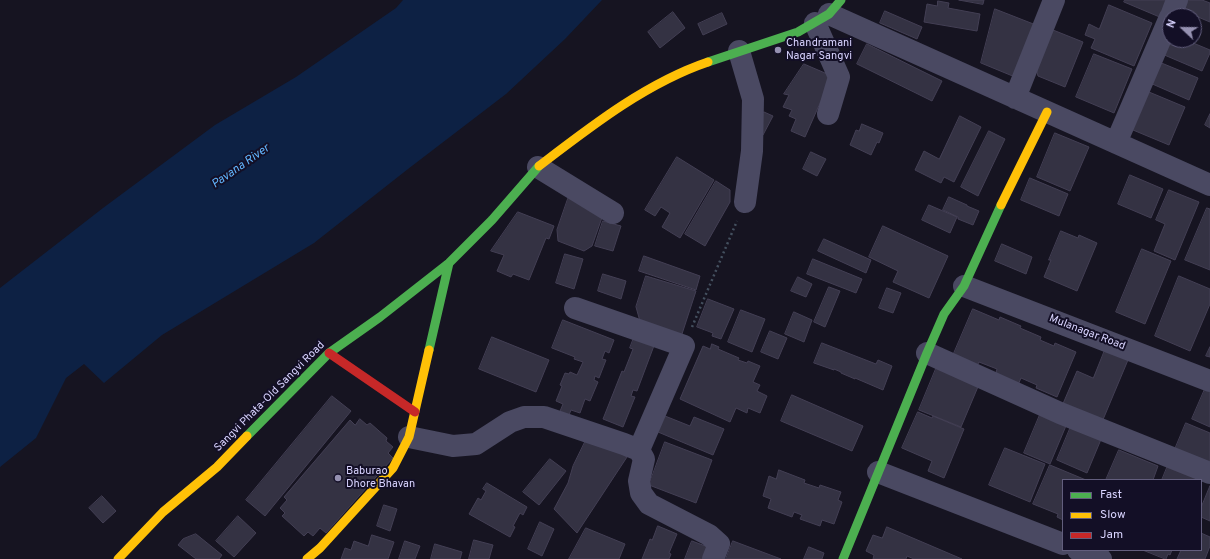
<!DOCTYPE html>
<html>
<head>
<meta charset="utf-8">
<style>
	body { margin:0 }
	#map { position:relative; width:1210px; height:559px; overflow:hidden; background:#161421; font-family:Overpass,sans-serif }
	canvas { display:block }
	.legend { position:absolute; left:1062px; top:479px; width:140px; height:72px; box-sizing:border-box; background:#130f26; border:1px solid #625e7d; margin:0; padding:5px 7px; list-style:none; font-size:12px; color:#d9d4ff }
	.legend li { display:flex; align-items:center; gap:8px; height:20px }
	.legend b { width:20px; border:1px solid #625e7d }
	.north { position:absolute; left:1162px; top:8px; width:40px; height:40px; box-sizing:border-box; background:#130f26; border:1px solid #625e7d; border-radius:50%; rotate:292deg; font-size:11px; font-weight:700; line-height:16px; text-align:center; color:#d9d4ff }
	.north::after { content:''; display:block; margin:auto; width:14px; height:18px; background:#9591b1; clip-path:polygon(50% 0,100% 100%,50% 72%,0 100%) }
</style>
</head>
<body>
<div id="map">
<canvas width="1210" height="559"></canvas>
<ul class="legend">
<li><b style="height:5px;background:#4caf50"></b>Fast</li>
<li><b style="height:5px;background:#ffc107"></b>Slow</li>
<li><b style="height:5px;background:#c62828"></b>Jam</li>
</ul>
<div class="north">N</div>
</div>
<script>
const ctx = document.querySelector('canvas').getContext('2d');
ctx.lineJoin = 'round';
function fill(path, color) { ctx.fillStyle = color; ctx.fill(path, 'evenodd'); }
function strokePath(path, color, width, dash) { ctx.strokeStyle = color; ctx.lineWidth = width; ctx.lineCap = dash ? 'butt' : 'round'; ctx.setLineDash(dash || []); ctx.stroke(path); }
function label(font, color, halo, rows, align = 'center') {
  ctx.font = font + ' Overpass,sans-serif'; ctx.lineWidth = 4; ctx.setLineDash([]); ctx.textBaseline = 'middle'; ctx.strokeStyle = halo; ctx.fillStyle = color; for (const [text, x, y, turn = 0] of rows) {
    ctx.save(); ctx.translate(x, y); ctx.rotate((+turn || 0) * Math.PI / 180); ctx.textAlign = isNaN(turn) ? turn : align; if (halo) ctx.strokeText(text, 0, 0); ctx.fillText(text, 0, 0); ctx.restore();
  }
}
fill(new Path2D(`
	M403 0H602L565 39 506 94 408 169 314 243 162 335 104 383 84 364 66 378 36 438 0 467V288L103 208 215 125 296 77 396 8Z`), '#0d2144');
const building = new Path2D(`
	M959 0H984L983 4Z
	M1125 0H1170L1162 18 1124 2Z
	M1185 0H1202L1210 3V22L1181 10Z
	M938 1 949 3 948 8 980 14 977 31 924 22 927 4 937 6Z
	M1109 5 1152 23 1134 66 1091 48 1095 39 1085 35 1089 24 1099 29Z
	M995 9 1036 25 1015 77 981 63Z
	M885 11 922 27 917 39 880 23Z
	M673 12 685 28 660 48 648 32Z
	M722 13 727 24 703 35 698 24Z
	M1048 28 1083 42 1065 87 1038 76 1034 60Z
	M1170 40H1186L1210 50V53L1202 71 1162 54Z
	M867 44 942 81 932 101 857 64Z
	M1094 54 1132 69 1114 113 1076 97Z
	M1159 62 1198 78 1189 100 1150 83Z
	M804 64 832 76 805 137 791 131 796 119 789 116 792 110 783 107 789 95 784 94Z
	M1149 92 1185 107 1169 145 1133 130Z
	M764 112 773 116 763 135 755 131Z
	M1210 114V128L1205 125Z
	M960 116 981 127 954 182 944 177 941 183 915 170 924 151 939 159Z
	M862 124 883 133 879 143 877 142 871 155 850 145 856 130 859 131Z
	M989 131 1005 139 978 196 961 187Z
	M1055 133 1089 147 1070 191 1037 177Z
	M811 152 826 159 817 176 803 169Z
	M677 157 714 180 680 238 662 227 670 213 661 207 655 216 645 210Z
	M1130 175 1163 189 1151 218 1118 204Z
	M1030 178 1068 194 1059 216 1021 200Z
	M716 181 730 190V202L705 246 685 234Z
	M1169 190 1199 202 1175 260 1154 251 1165 224 1156 220Z
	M569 196 605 209 592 246 584 251 558 241 557 230Z
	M949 197 967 205V206L979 211 973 225 958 219V217L943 210Z
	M929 205 957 217 950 233 922 220Z
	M1207 208 1210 209V270L1185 260Z
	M518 212 554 226 549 239 546 238 529 280 513 274 511 277 497 271 504 255 491 251Z
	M603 221 621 226 613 251 595 246Z
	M883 226 948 256 929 298 893 282 898 271 869 257Z
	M1061 231 1078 238 1079 235 1097 243 1077 291 1044 277 1051 260H1049Z
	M824 239 871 260 866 273 818 251Z
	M1002 244 1032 257 1026 274 995 261Z
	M1142 249 1171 261 1145 324 1116 312Z
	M565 254 583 259 574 289 556 283Z
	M644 256 700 276 696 290 639 271Z
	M813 259 862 279 856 293 807 274Z
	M603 274 626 281 621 299 598 291Z
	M646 276 696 291 681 337 641 325 636 307Z
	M1179 276 1210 289V304L1190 351 1155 336Z
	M798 277 812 284 806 297 791 291Z
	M829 287 840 291 825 327 814 322Z
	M887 288 901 293 893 313 879 308Z
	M708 299 734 309 721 339 712 336 713 333 697 327Z
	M973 309 999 320 1000 317 1021 326 1020 328 1041 337 1040 340 1054 346 1055 343 1076 352 1057 397 1036 388 1037 385 1021 378 1018 385 995 376 997 369 979 362 976 368 952 358Z
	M741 310 765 319 752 352 728 342Z
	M794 312 812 320 804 342 785 334Z
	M563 320 614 340 609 353 605 351 602 359 606 360 599 378 595 376 594 380 598 382 590 401 585 399 580 413 571 410 567 420 558 416 563 404 556 401 562 386 560 385 565 373 569 374 570 372 577 375 583 362 574 359 575 357 552 348Z
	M770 331 787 338 778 359 761 352Z
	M635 335 655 343 637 391 633 390 631 396 635 397 623 427 603 419 622 371 624 372 633 349 630 348Z
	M492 337 549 360 536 392 479 369Z
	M822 343 876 364 878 360 892 366 883 390 855 378V379L841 373V372L834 369V370L814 363Z
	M712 344 719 347 718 349 739 358 738 360 747 363 748 361 760 366 753 382 760 385 757 391 767 396 760 413 748 408 747 413 736 408 730 422 680 399 703 346 710 349Z
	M1210 347V357L1206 356Z
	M1105 350 1128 360 1102 422 1062 406 1077 371 1093 378Z
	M938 364 980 382 961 427 919 410Z
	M1205 389 1210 391V427L1192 419Z
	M792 395 863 426 852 451 781 421Z
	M332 396 351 411 265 516 246 500Z
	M1042 410 1068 421 1050 464 1024 453Z
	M918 412 932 418 933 416 964 429 944 478 928 471 932 461 902 448Z
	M665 416 690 426 694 417 724 429 713 455 658 432Z
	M360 419 367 425 370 423 387 438 386 441 393 447 388 453 393 458 326 533 320 528 313 536 308 532 304 536 282 516 285 513 280 508 287 500 284 497 350 420 355 425Z
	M1186 423 1210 433V466L1173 454Z
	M1072 424 1102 437 1087 473 1057 460Z
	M588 436 627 457 577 533 554 509 568 483 573 466Z
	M665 442 712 460 696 503 649 485Z
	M1005 448 1045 464 1030 502 989 485Z
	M1119 450 1158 466 1153 480H1106Z
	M1171 458 1200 480H1162Z
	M550 459 566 471 539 505 523 492Z
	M1050 465 1086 480H1063V520L1057 517 1058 514 1033 504Z
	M779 470 805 480 804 483 819 488 820 485 841 492 838 500 842 502 834 524 822 520 820 526 800 519 802 515 794 512 792 517 768 508 771 499 763 496 769 476 776 479Z
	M487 483 527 507 523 515 520 513 513 526 515 527 510 537 469 514 478 498 481 500 486 491 483 489Z
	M1210 486V521L1201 517V508Z
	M102 496 116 511 103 523 89 508Z
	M384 505 397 509 390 531 377 526Z
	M238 516 256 533 234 557 216 541Z
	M540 522 554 529 542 556 528 549Z
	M658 526 677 534 669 553 671 554 669 559H642L650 539 652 540Z
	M887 527 962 559H914L907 556 906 559H873L874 555 866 551 873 535 882 538Z
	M586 528 625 544 619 559H569Z
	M1201 533 1210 537V546L1205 559H1177L1181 550H1201Z
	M196 534 222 555 219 559H196L178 545 183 539Z
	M372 535 394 542 388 559H341L345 548 351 550 354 541 368 546Z
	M474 540 493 545 489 559H469Z
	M405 541 420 546 415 559H399Z
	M692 541 708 547 704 559H685Z
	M733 541 781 559H726Z
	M435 544 462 552 460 559H431Z
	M809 547 824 553 822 559H804Z
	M1143 550H1172L1170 555 1168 554 1166 559Z`);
fill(building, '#343243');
strokePath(building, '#433f54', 1);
strokePath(new Path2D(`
	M692 327 737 221`), '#44505f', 2.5, [2, 3]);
strokePath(new Path2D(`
	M829 14 1210 185
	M1171 16 1177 0
	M815 23 839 77 828 114
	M739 51 753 99 752 151 745 202
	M1015 98 1054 0
	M1116 143 1170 17
	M538 167 613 213
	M964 286 1210 381
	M575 308 684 346 639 450
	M927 353 1060 413 1210 473
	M409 437 453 446 476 444 510 422 524 417H544L624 444 639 450 644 459 639 481 641 493 649 504 709 535 719 544 713 559
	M878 472 1063 544
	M1078 550 1101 559`), '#4a4962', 22);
strokePath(new Path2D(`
	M708 62 798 32 829 14 841 0
	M429 350 449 263
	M247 436 329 353 380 317 449 263 492 220 539 166
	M843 559 927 353 944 314 964 286 1001 205`), '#4caf50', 9);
strokePath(new Path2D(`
	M539 166C590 127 646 83 708 62
	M1001 205 1047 112
	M118 559 163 512 217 467 247 436
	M307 559 320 548 393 468 409 437 429 350`), '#ffc107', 9);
strokePath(new Path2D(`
	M329 353 415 412`), '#c62828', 9);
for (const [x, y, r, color] of [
	[778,50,4,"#9591b1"],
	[338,478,4,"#9591b1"]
]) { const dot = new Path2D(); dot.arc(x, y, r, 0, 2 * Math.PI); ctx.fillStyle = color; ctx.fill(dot); strokePath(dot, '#130f26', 1.5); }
label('11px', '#d9d4ff', '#130f26', [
	["Chandramani",786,44],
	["Nagar Sangvi",786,57],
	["Baburao",346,472],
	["Dhore Bhavan",346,485]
], 'left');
label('11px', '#d9d4ff', '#130f26', [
	["Mulanagar Road",1087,333,21],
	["Sangvi Phata-Old Sangvi Road",270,397,-45]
]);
label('italic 12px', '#62b6ff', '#130f26', [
	["Pavana River",241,167,-35]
]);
</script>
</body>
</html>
